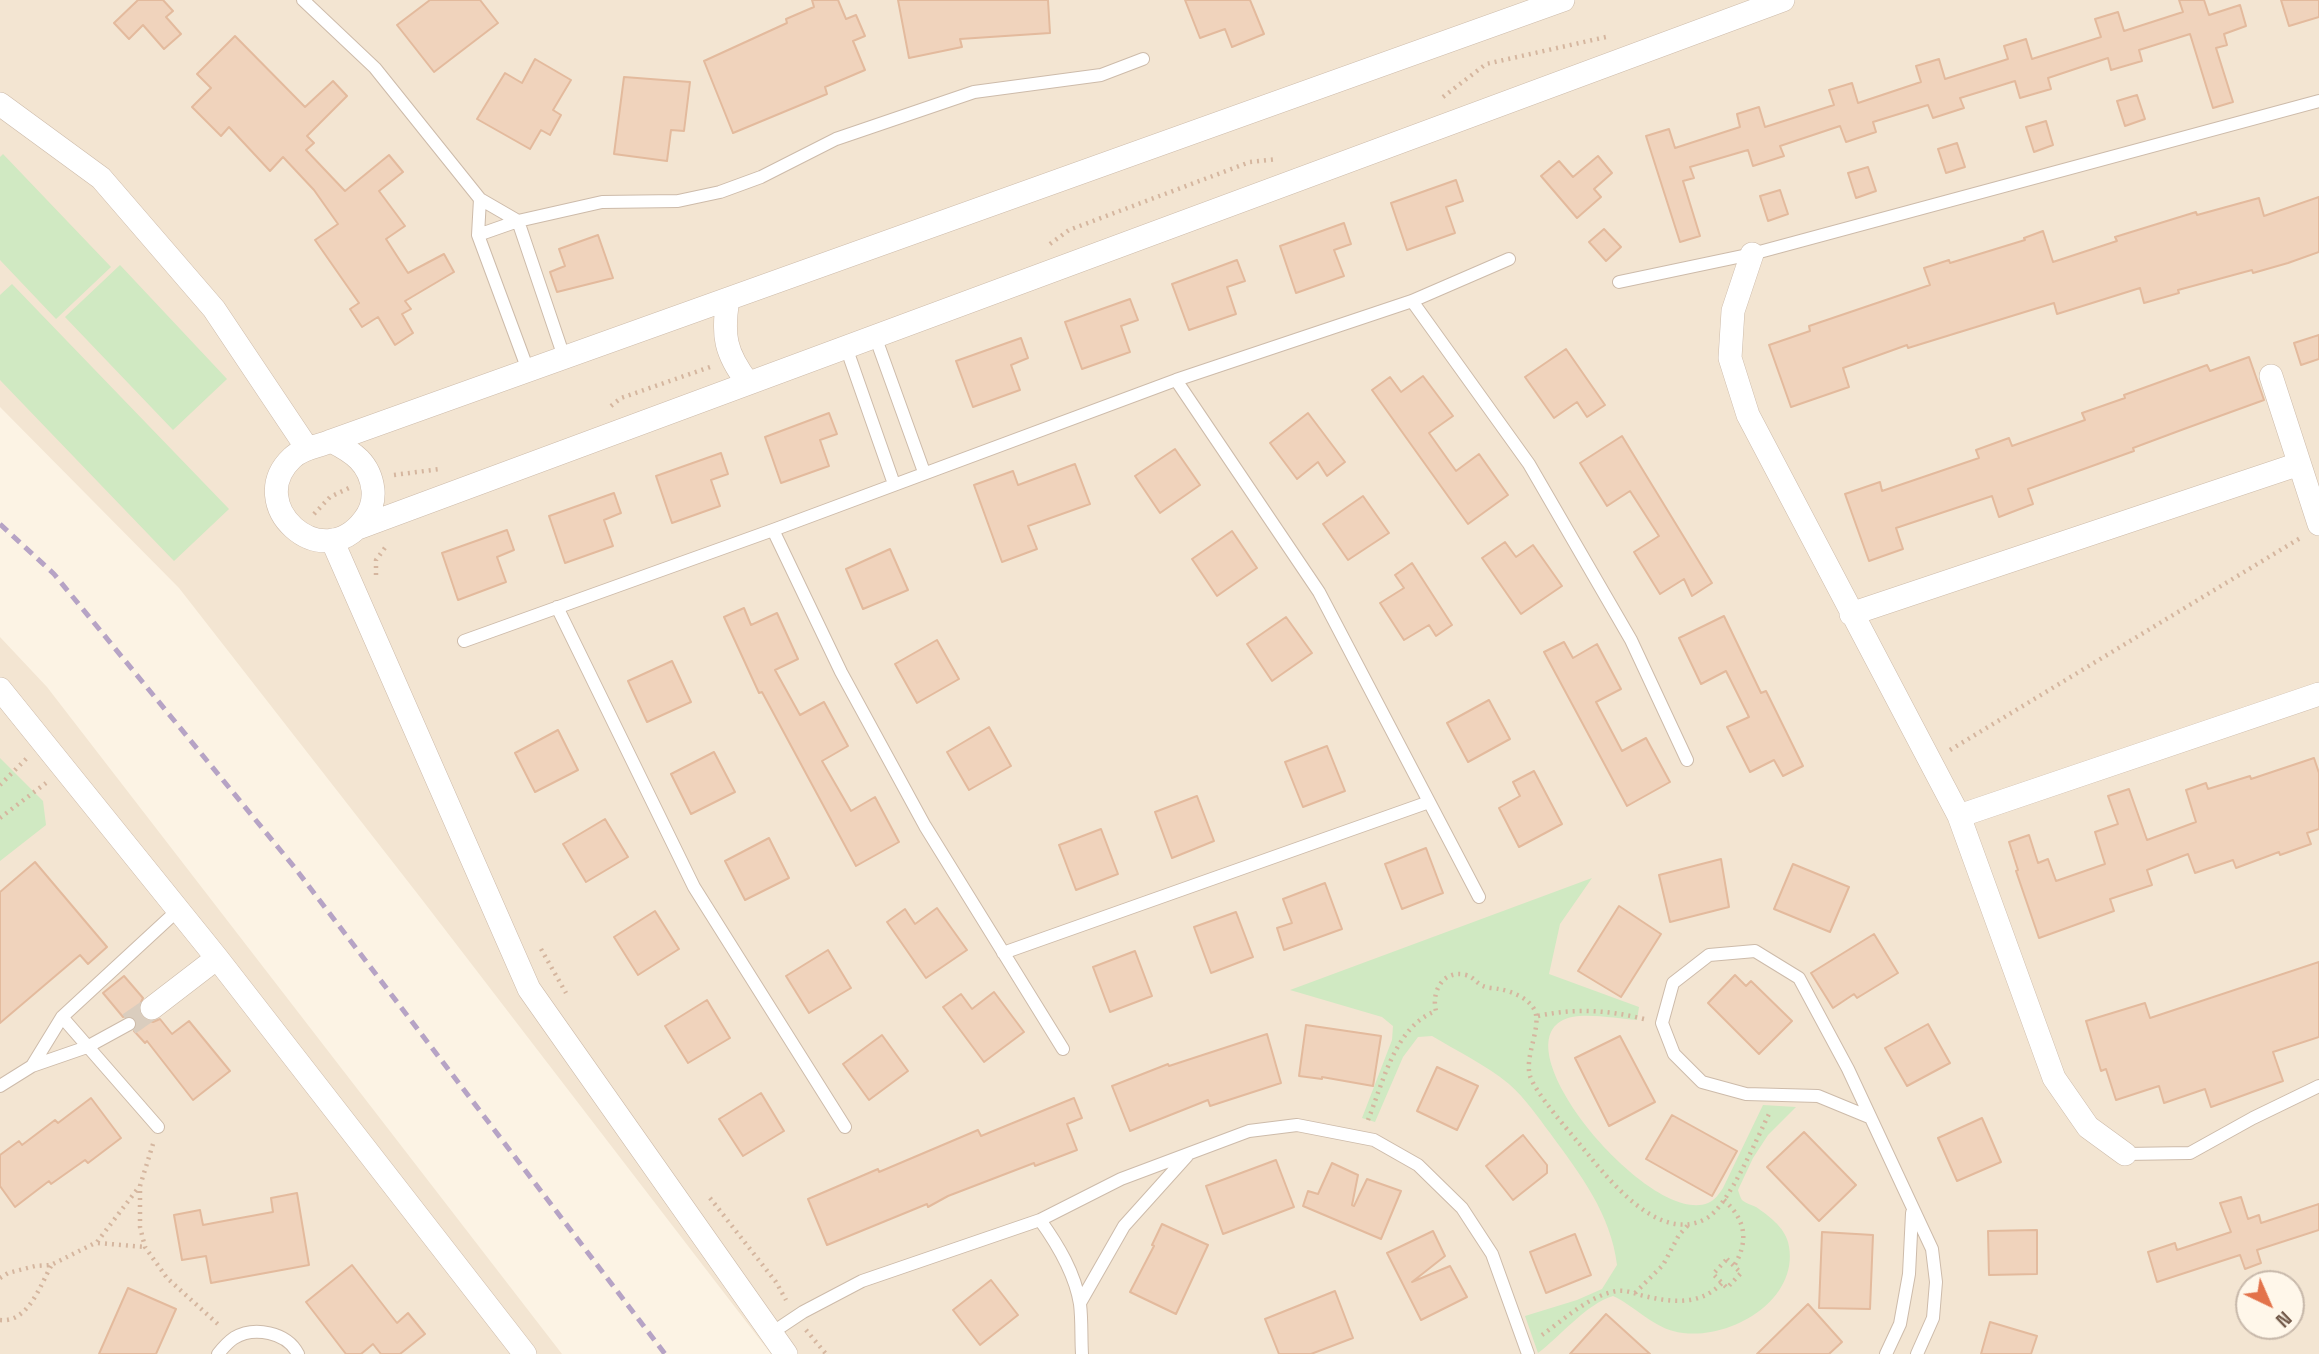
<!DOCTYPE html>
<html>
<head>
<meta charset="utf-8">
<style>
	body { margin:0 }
	#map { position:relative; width:2319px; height:1354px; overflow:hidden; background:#fcf3e4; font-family:"Space Grotesk",sans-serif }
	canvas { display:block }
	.north { position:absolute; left:2235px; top:1270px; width:70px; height:70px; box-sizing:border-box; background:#fff7ea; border:2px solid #c7b8aa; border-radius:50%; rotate:136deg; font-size:19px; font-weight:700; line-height:28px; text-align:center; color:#735a4a }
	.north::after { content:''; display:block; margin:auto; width:24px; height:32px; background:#e3734b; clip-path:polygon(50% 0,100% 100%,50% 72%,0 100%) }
</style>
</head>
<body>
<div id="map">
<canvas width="2319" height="1354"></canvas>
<div class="north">N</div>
</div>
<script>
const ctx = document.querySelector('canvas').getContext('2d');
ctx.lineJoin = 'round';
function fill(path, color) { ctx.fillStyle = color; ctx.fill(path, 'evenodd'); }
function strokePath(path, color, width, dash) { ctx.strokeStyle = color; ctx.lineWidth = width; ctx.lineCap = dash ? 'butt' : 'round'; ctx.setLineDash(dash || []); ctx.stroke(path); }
fill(new Path2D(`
	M0 0H2319V1354H771L420 897 179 588 0 407ZM2249 1284H2291V1326H2249Z
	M0 637 47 687 562 1354H0Z`), '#f3e5d2');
fill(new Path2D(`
	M3 154 111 267 56 319 0 260V157Z
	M120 265 227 379 173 430 65 317Z
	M12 284 229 509 174 561 0 380V295Z
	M0 758 43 801 46 825 0 861Z
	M1592 878 1560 924 1549 974 1639 1007 1637 1020C1617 1019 1580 1011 1563 1020 1501 1051 1652 1227 1708 1203 1715 1200 1719 1194 1723 1188L1763 1105 1796 1107 1768 1135 1753 1158 1738 1190C1738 1190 1741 1199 1742 1200 1745 1203 1752 1205 1756 1207 1768 1215 1784 1227 1788 1242 1803 1301 1724 1345 1673 1331 1651 1325 1633 1305 1613 1296 1586 1304 1561 1336 1538 1353L1525 1316 1577 1300 1602 1289 1617 1265C1611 1214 1580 1174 1550 1133 1538 1117 1525 1098 1509 1084 1486 1065 1457 1051 1432 1036L1418 1037 1403 1057 1375 1122 1362 1118 1392 1040 1393 1026 1382 1017 1290 990Z`), '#d0e9c2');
const building = new Path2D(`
	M138 0H163L173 11 166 17 181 34 164 49 143 25 129 39 114 23Z
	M430 0H480L498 23 434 72 397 25Z
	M812 0H838L846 19 856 15 865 36 853 41 865 70 825 87 827 94 733 133 704 61 787 23 786 19 814 7Z
	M898 0H1048L1050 33 960 39 962 47 909 58Z
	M1185 0H1250L1264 34 1232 47 1225 29 1200 38Z
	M2179 0H2204L2209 15 2240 5 2246 26 2224 34 2227 45 2216 48 2233 102 2213 108 2190 34 2139 50 2142 61 2111 70 2108 58 2048 78 2051 89 2020 98 2015 81 1960 98 1964 108 1933 118 1928 105 1873 122 1876 132 1846 142 1840 126 1780 146 1784 156 1753 166 1748 150 1690 167 1694 178 1683 181 1700 236 1680 242 1646 136 1669 129 1675 148 1740 127 1737 114 1759 107 1765 127 1834 105 1829 90 1852 83 1858 103 1921 82 1916 66 1939 59 1945 79 2008 59 2004 46 2026 39 2032 59 2101 37 2095 19 2118 12 2124 31 2183 12Z
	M2281 0H2319V17L2289 26Z
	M235 36 305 107 333 81 347 96 307 136 314 143 306 150 345 191 389 155 403 172 379 191 405 226 386 239 408 273 444 254 454 272 405 301 411 309 402 314 413 333 395 345 378 317 362 327 350 309 359 303 315 240 338 224 314 190 283 157 270 171 229 127 221 136 192 107 211 88 197 74Z
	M535 59 571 80 553 110 561 115 550 135 541 130 530 149 477 119 505 73 522 83Z
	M624 77 690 82 684 131 671 130 667 161 614 154Z
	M2137 95 2145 119 2125 126 2117 101Z
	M2046 121 2053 145 2034 152 2026 127Z
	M1957 143 1965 167 1946 173 1938 149Z
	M1598 156 1612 173 1594 189 1601 197 1577 218 1541 176 1559 161 1573 177Z
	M1868 167 1876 191 1856 198 1848 173Z
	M1456 180 1463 201 1446 207 1455 233 1407 250 1391 203Z
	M1780 190 1788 214 1768 221 1760 196Z
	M2319 197V252L2288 263 2253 273 2252 270 2178 290 2179 293 2144 303 2140 288 2057 314 2054 303 1908 348 1907 345 1843 368 1849 387 1791 407 1769 345 1810 331 1809 326 1930 285 1924 268 1949 260 1950 263 2025 240 2024 238 2043 231 2053 262 2117 241 2115 237 2196 212 2197 215 2259 198 2264 216Z
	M1344 223 1351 244 1334 250 1344 276 1296 293 1280 246Z
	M1604 229 1621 247 1606 261 1589 242Z
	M598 235 613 278 557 292 550 272 565 266 559 249Z
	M1237 260 1245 281 1227 287 1236 314 1189 330 1172 284Z
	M1130 299 1138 320 1121 326 1130 352 1082 369 1065 322Z
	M2319 335V359L2301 365 2294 343Z
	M1021 338 1028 358 1011 365 1020 390 973 407 956 361Z
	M1566 349 1605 405 1587 417 1577 402 1554 418 1525 377Z
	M2249 357 2264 400 2184 429 2133 448 2134 451 2028 489 2033 504 1999 517 1992 496 1896 528 1903 549 1869 561 1845 494 1880 482 1882 491 1979 458 1976 450 2009 438 2012 446 2085 420 2082 413 2125 398 2124 395 2207 365 2210 371Z
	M1423 376 1453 416 1429 433 1456 471 1479 454 1508 495 1468 524 1372 390 1390 377 1401 392Z
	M829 413 837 434 820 440 829 466 781 483 765 437Z
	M1308 413 1345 462 1327 476 1318 462 1297 479 1270 443Z
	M1622 436 1712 583 1692 596 1684 579 1660 594 1634 552 1659 536 1630 491 1607 506 1580 463Z
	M1175 449 1200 485 1160 513 1135 476Z
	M721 453 728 474 711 480 720 506 672 523 656 476Z
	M1075 464 1090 504 1028 526 1037 549 1002 562 974 485 1013 471 1018 485Z
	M614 493 621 513 604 520 613 546 565 563 549 516Z
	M1363 496 1389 533 1348 560 1323 524Z
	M507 530 514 550 497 557 506 582 458 600 442 553Z
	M1232 531 1257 568 1217 596 1192 559Z
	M1505 542 1516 557 1533 545 1562 586 1521 614 1482 558Z
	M890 549 908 590 863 609 846 569Z
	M1412 563 1452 625 1436 636 1429 625 1404 640 1380 603 1404 588 1395 575Z
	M744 608 751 625 777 613 798 659 775 670 800 715 824 702 848 746 822 761 851 811 875 797 899 842 856 866 762 692 759 693 724 617Z
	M1724 616 1761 693 1766 691 1803 766 1783 776 1774 760 1750 772 1727 727 1749 717 1726 671 1701 684 1679 638Z
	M1286 617 1312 653 1272 681 1247 644Z
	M937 640 959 679 917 703 895 664Z
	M1564 642 1573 658 1597 644 1621 689 1596 702 1622 751 1646 738 1670 782 1627 806 1544 652Z
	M672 661 691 702 647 722 628 681Z
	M1489 700 1510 739 1468 762 1447 723Z
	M989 727 1011 766 969 790 947 752Z
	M558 730 578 770 535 792 515 753Z
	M1327 746 1345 791 1303 807 1285 762Z
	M714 752 735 792 691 814 671 774Z
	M2314 758 2319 773V829L2307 833 2311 844 2280 855 2279 852 2236 868 2233 860 2195 873 2188 854 2147 870 2152 885 2110 899 2114 911 2039 938 2016 871 2018 870 2009 842 2029 835 2038 863 2048 859 2056 881 2105 864 2095 832 2118 824 2108 796 2129 789 2147 840 2196 822 2186 790 2206 783 2208 789 2250 776 2251 779Z
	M1534 771 1562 824 1519 847 1499 808 1520 796 1513 782Z
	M1197 796 1214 841 1172 858 1155 812Z
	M605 819 628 857 586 882 563 844Z
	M1101 829 1118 874 1076 890 1059 845Z
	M769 838 789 878 745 900 725 861Z
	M1426 848 1443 893 1402 909 1385 864Z
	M1721 859 1729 907 1670 922 1659 875Z
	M35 862 107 947 88 964 80 955 0 1023V892Z
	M1793 864 1849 887 1830 932 1774 909Z
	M1325 883 1342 929 1284 950 1277 928 1292 923 1283 899Z
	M1619 906 1661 934 1621 997 1578 971Z
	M937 908 967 950 926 978 887 922 905 909 915 924Z
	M655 911 679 949 638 975 614 937Z
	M1236 912 1253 957 1211 973 1194 927Z
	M1874 934 1898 973 1857 998 1854 994 1833 1008 1811 973Z
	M828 950 851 988 809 1013 786 976Z
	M1135 951 1152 996 1110 1012 1093 967Z
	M2319 962V1037L2273 1052 2283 1081 2211 1107 2205 1089 2164 1103 2159 1086 2116 1100 2106 1069 2101 1071 2086 1021 2145 1003 2150 1018Z
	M1735 975 1746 986 1751 981 1792 1021 1759 1054 1708 1003Z
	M124 976 143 998 138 1009 141 1017 153 1022 160 1019 172 1034 189 1021 230 1071 193 1100 147 1041 145 1043 134 1031 138 1025 136 1019 130 1015 123 1017 103 993Z
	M994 992 1024 1032 984 1062 943 1007 961 994 972 1009Z
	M707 1000 730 1038 688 1063 665 1026Z
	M1928 1024 1950 1063 1907 1086 1885 1048Z
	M1306 1025 1381 1036 1373 1086 1322 1077V1079L1299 1076Z
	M1267 1034 1281 1083 1210 1106 1208 1100 1130 1131 1112 1086 1168 1064 1169 1066Z
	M882 1035 908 1071 869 1100 843 1064Z
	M1620 1036 1655 1102 1609 1126 1575 1058Z
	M1437 1067 1478 1086 1457 1130 1417 1111Z
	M761 1093 784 1131 743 1156 719 1119Z
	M91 1098 121 1138 88 1163 85 1160 51 1184 49 1181 15 1207 0 1186V1155L19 1141 22 1145 55 1120 58 1123Z
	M1074 1098 1082 1118 1067 1124 1077 1150 1035 1166 1034 1163 948 1196 928 1207 927 1204 827 1245 808 1199 878 1169 879 1172 978 1130 981 1136Z
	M1672 1115 1737 1151 1712 1196 1646 1159Z
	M1982 1118 2001 1162 1957 1181 1938 1138Z
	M1804 1132 1856 1185 1819 1221 1767 1167Z
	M1523 1135 1547 1165V1173L1513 1200 1486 1166Z
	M1276 1160 1294 1207 1223 1234 1206 1186Z
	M1332 1163 1358 1175 1352 1205 1354 1206 1367 1179 1401 1191 1381 1239 1303 1206 1308 1191 1318 1194Z
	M297 1193 309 1265 211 1283 206 1256 182 1260 174 1215 200 1210 203 1225 224 1221 273 1212 271 1198Z
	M2241 1197 2248 1219 2259 1215 2261 1223 2319 1204V1230L2257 1250 2261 1263 2245 1269 2240 1255 2157 1282 2148 1252 2175 1243 2177 1250 2231 1232 2220 1203Z
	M1162 1224 1208 1245 1176 1314 1130 1292 1154 1246 1152 1245Z
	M2037 1230V1274L1989 1275 1988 1231Z
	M1433 1231 1445 1256 1412 1282 1450 1266 1467 1297 1421 1320 1387 1253Z
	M1822 1232 1873 1235 1870 1309 1819 1308Z
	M1575 1234 1591 1275 1546 1293 1530 1252Z
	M352 1265 397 1323 408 1313 425 1334 400 1354H381L373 1344 361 1354H346L306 1302Z
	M991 1280 1018 1315 980 1345 953 1310Z
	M128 1288 176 1309 156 1354H99Z
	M1335 1291 1353 1338 1311 1354H1279L1265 1319Z
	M1808 1304 1842 1342 1829 1354H1757Z
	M1606 1314 1650 1354H1570Z
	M1990 1322 2037 1336 2031 1354H1981Z`);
fill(building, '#f0d3bc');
strokePath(building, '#e3ba9d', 2);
strokePath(new Path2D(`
	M129 1024 152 1008`), '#dacdbe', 23, [23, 11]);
const lane = new Path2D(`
	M303 0 375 68 480 199 518 221 564 357
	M480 199 478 235 528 370
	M478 235 518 221 602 202 678 201 720 192 761 177 836 139 974 92 1101 75 1143 59
	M1619 282 1752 254 2319 101
	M1412 301 1529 464 1631 640 1687 760
	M875 336 924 472
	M846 347 894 484
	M1176 380 1319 592 1479 897
	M773 530 841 672 925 826 1063 1049
	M557 607 694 887 845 1127
	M464 641 773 530 1176 380 1412 301 1509 259
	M1003 953 1429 802
	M62 1017 158 1127
	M32 1066 62 1017 178 910
	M0 1086 32 1066 87 1047 129 1024
	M1869 1117 1818 1096 1746 1094 1702 1082 1674 1054 1662 1023 1673 983 1709 955 1755 951 1799 978 1848 1069 1932 1249 1936 1282 1933 1318 1917 1354
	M2125 1154 2190 1153 2253 1118 2319 1086
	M1040 1220 1121 1179 1249 1131 1297 1125 1374 1140 1418 1165 1462 1208 1492 1254 1528 1354
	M1080 1303 1124 1226 1187 1156
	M770 1334 803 1312 862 1281 1040 1220C1058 1245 1075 1273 1080 1304 1082 1320 1081 1338 1082 1354
	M218 1354C222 1349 228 1342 234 1338 254 1326 287 1332 298 1354
	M1886 1354 1900 1324 1909 1274 1912 1213`);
const street = new Path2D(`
	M0 104 101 178 214 309 307 448
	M1752 254 1733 311 1730 358 1748 415 1959 816 2054 1078 2088 1127 2125 1154
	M728 299C722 335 725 353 748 383
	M2271 376 2319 524
	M331 441 1563 0
	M331 441C353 452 370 463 373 490 374 501 370 512 364 520 321 577 243 504 292 458 303 447 318 447 331 441Z
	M358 528 1783 0
	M332 540 529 989 786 1354
	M1851 614 2299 464
	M0 689 217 958 525 1354
	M1959 816 2319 694
	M152 1008 217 958`);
strokePath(lane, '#cdbbaa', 14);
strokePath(street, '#cdbbaa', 24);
strokePath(new Path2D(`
	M1443 97 1486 64 1606 37
	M1050 244 1069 230 1250 162 1277 159
	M611 406 621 398 710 367
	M394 475 440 469
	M314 514 330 497 349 488
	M376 575V560L387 545
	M1950 750 2302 537
	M0 785 27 758
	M0 818 46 783
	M541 949 566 993
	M1538 1016C1574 1008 1608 1010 1644 1019
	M1368 1120C1383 1083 1395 1026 1436 1011 1431 992 1443 969 1466 975 1474 977 1476 983 1483 986 1487 988 1494 988 1499 989 1511 991 1528 998 1534 1009 1543 1025 1524 1056 1530 1076 1535 1092 1566 1128 1577 1141 1604 1173 1657 1247 1707 1218 1729 1205 1757 1138 1769 1114
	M153 1144 140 1186V1227L145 1247 167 1278 220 1326
	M710 1198 776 1282 786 1300
	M1724 1200C1746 1220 1749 1241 1734 1266
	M98 1243 145 1247
	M1727 1259 1741 1273 1727 1288 1713 1274Z
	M0 1278 8 1273 35 1266 51 1265 97 1242 139 1187
	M1635 1293 1663 1265 1679 1235 1690 1223
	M0 1320C28 1323 40 1286 51 1266
	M806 1330 826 1354
	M1542 1335C1563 1320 1587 1298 1612 1292 1622 1289 1631 1292 1640 1295 1669 1302 1699 1307 1722 1283`), '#d5b69f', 4.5, [2, 5]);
strokePath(lane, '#fff', 12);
strokePath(street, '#fff', 23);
strokePath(new Path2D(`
	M0 524 54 574 295 868 665 1354`), '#b6a3c5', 5, [10, 7]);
</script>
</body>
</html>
